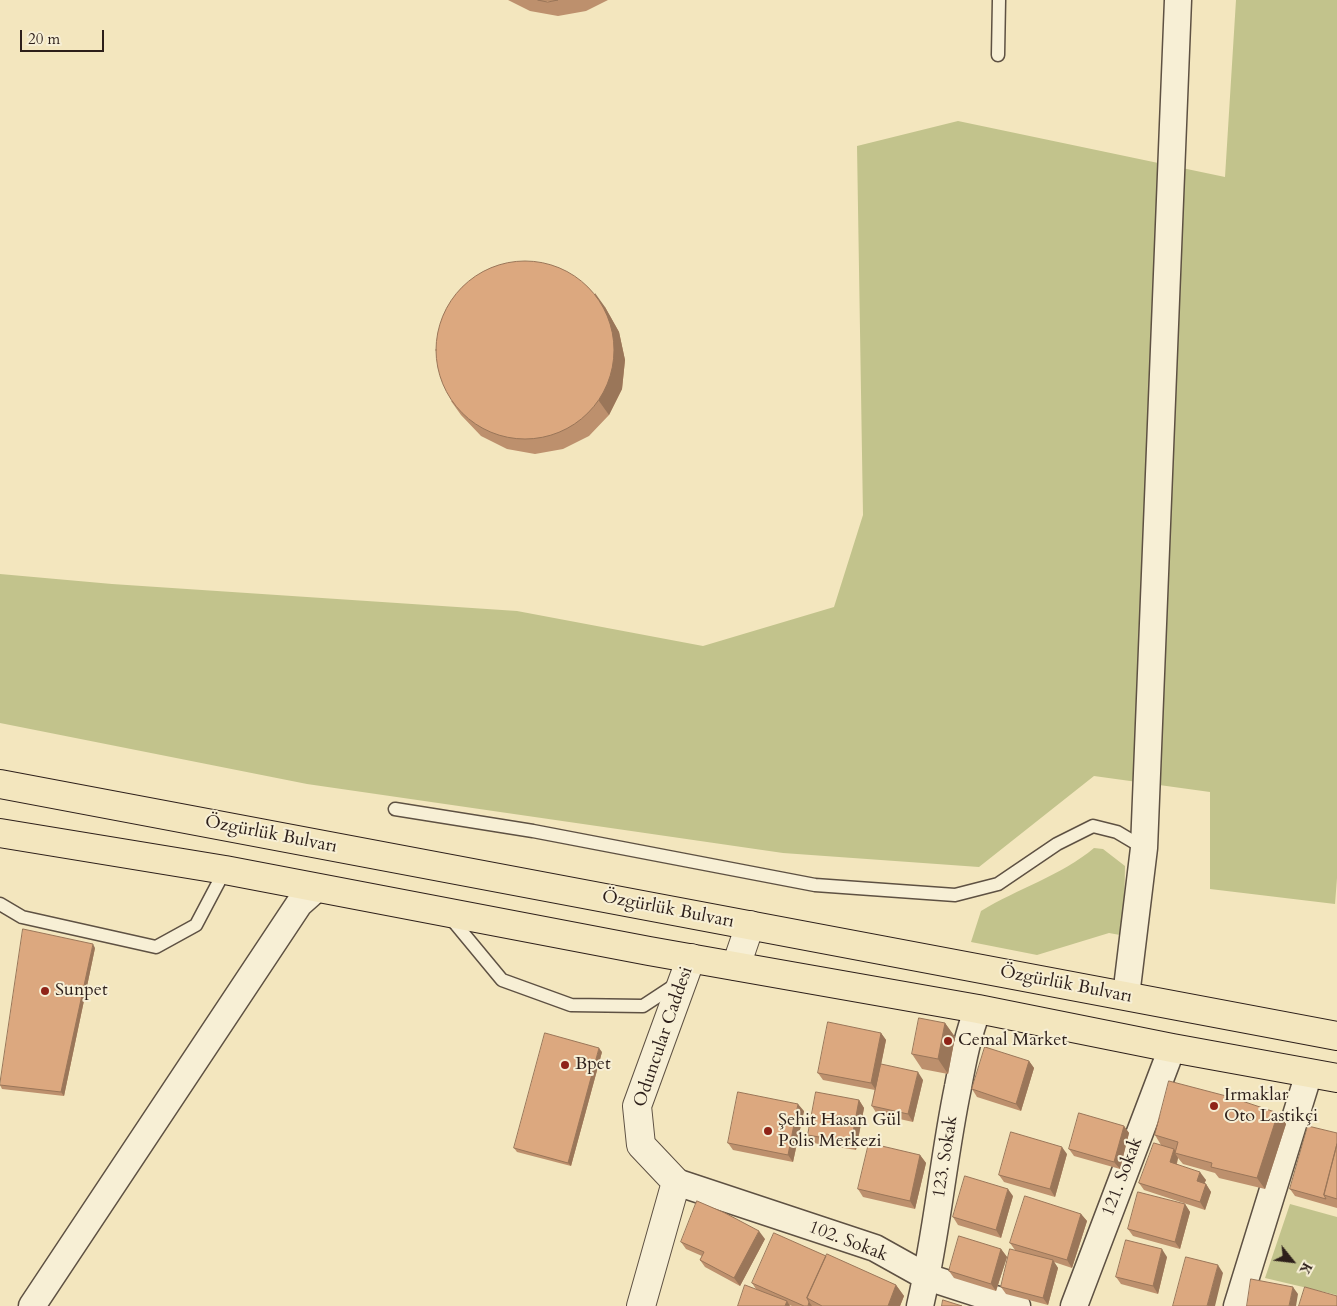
<!DOCTYPE html>
<html>
<head>
<meta charset="utf-8">
<style>
	body { margin:0 }
	#map { position:relative; width:1337px; height:1306px; overflow:hidden; background:#f3e6be; font-family:Cardo,serif }
	canvas { display:block }
	.north { position:absolute; left:1267px; top:1236px; width:50px; height:50px; -webkit-text-stroke:4px #f7efd5; paint-order:stroke; rotate:119deg; font-size:14px; font-weight:700; line-height:20px; text-align:center; color:#2d1f1a }
	.north::after { content:''; display:block; margin:auto; width:18px; height:22px; background:#2d1f1a; clip-path:polygon(50% 0,100% 100%,50% 72%,0 100%) }
	.scale { position:absolute; left:20px; top:30px; width:84px; height:22px; box-sizing:border-box; border:2px solid #2d1f1a; border-top:0; padding-left:6px; font-size:15px; line-height:18px; white-space:nowrap; color:#2d1f1a; -webkit-text-stroke:4px #f7efd5; paint-order:stroke }
</style>
</head>
<body>
<div id="map">
<canvas width="1337" height="1306"></canvas>
<div class="north">K</div>
<div class="scale">20 m</div>
</div>
<script>
const ctx = document.querySelector('canvas').getContext('2d');
ctx.lineJoin = 'round';
function fill(path, color) { ctx.fillStyle = color; ctx.fill(path, 'evenodd'); }
function strokePath(path, color, width, dash) { ctx.strokeStyle = color; ctx.lineWidth = width; ctx.lineCap = dash ? 'butt' : 'round'; ctx.setLineDash(dash || []); ctx.stroke(path); }
function label(font, color, halo, rows, align = 'center') {
  ctx.font = font + ' Cardo,serif'; ctx.lineWidth = 4; ctx.setLineDash([]); ctx.textBaseline = 'middle'; ctx.strokeStyle = halo; ctx.fillStyle = color; for (const [text, x, y, turn = 0] of rows) {
    ctx.save(); ctx.translate(x, y); ctx.rotate((+turn || 0) * Math.PI / 180); ctx.textAlign = isNaN(turn) ? turn : align; if (halo) ctx.strokeText(text, 0, 0); ctx.fillText(text, 0, 0); ctx.restore();
  }
}
fill(new Path2D(`
	M1236 0H1337V878L1335 904 1210 889V792L1094 776 979 867 783 853 307 784 0 723V574L112 584 517 611 703 646 834 607 863 515 857 146 958 121 1225 177Z
	M1094 848 1103 849 1125 866 1124 922 1120 935 1109 933 1037 955 971 942 981 911C1017 889 1062 875 1094 848Z
	M1290 1204 1337 1217V1295L1265 1278Z`), '#c2c38c');
const service = new Path2D(`
	M998 55 999 0
	M395 809 533 831 815 885 955 895 998 884 1057 844 1093 826 1117 832 1144 848
	M0 904 22 917 156 947 196 925 225 870
	M449 916 502 980 571 1005 643 1006 678 983`);
const minor = new Path2D(`
	M1126 996 1144 848 1178 0
	M676 1182 875 1248 927 1277 1017 1306
	M32 1306 299 904 317 888
	M920 1306C937 1234 943 1159 958 1087 963 1060 968 1034 978 1009
	M1074 1306 1172 1048
	M1237 1306 1309 1073`);
const tertiary = new Path2D(`
	M736 966 750 925
	M641 1306 676 1182 641 1145 637 1106 691 958`);
const primary = new Path2D(`
	M0 784 1337 1036
	M0 833 225 870 649 951 978 1009 1172 1048 1337 1078`);
strokePath(service, '#5e5143', 15);
strokePath(minor, '#5e5143', 29);
strokePath(tertiary, '#5e5143', 30);
strokePath(primary, '#2d1f1a', 30);
strokePath(service, '#f7efd5', 12);
strokePath(minor, '#f7efd5', 26);
strokePath(tertiary, '#f7efd5', 28);
strokePath(primary, '#f3e6be', 28);
fill(new Path2D(`
	M508 0H608L586 11 558 16 530 11Z
	M605 307 619 332 625 360 622 389 609 415 589 436 563 449 535 454 507 449 481 436 461 415 451 401Z
	M95 948 64 1096 2 1089 0 1085Z
	M945 1023 955 1037 948 1074 922 1069 912 1054Z
	M881 1033 886 1040 881 1064 923 1080 913 1122 877 1114 872 1106 875 1090 823 1080 818 1073Z
	M602 1052 571 1166 517 1152 514 1148Z
	M1029 1061 1034 1068 1021 1111 977 1097 972 1089Z
	M859 1100 864 1108 856 1150 813 1143 808 1135Z
	M804 1111 793 1162 733 1150 728 1143Z
	M1278 1113 1286 1124 1265 1189 1219 1178 1215 1173 1183 1164 1178 1158 1177 1164 1206 1180 1204 1184H1206L1211 1192 1205 1210 1144 1190 1139 1183 1161 1145 1155 1135Z
	M1124 1126 1129 1133 1120 1169 1074 1156 1069 1149Z
	M1337 1133V1208L1295 1196 1290 1189Z
	M1067 1154 1055 1197 1004 1182 999 1175Z
	M920 1155 926 1163 915 1209 863 1197 858 1189Z
	M1013 1196 1001 1238 958 1225 953 1217Z
	M1185 1204 1190 1212 1180 1249 1133 1236 1128 1229Z
	M1081 1214 1087 1221 1072 1268 1054 1262 1058 1268 1048 1305 1006 1294 1001 1287 1015 1250 1010 1243Z
	M765 1239 740 1286 705 1267 700 1260 702 1256 686 1249 681 1242Z
	M1001 1249 1007 1257 996 1291 954 1278 949 1271Z
	M826 1256 896 1285 904 1296 900 1306H792L789 1305 790 1306H785L756 1289 752 1283Z
	M1167 1257 1158 1294 1121 1284 1116 1277Z`), '#bd906d');
fill(new Path2D(`
	M595 293 605 307 619 332 625 360 622 389 609 415 599 401Z
	M93 944 95 948 64 1096 61 1092Z
	M945 1023 955 1037 948 1074 938 1059Z
	M881 1033 886 1040 876 1090 871 1083Z
	M599 1048 602 1052 571 1166 568 1163Z
	M1029 1061 1034 1068 1021 1111 1016 1104Z
	M918 1072 923 1080 913 1122 908 1114Z
	M859 1100 864 1108 856 1150 851 1143Z
	M798 1104 804 1111 793 1162 788 1155Z
	M1278 1113 1286 1124 1265 1189 1257 1178Z
	M1124 1126 1129 1133 1120 1169 1114 1162Z
	M1062 1147 1067 1154 1055 1197 1050 1189Z
	M1174 1149 1177 1153H1175L1178 1158 1175 1169 1170 1162Z
	M920 1155 926 1163 915 1209 910 1201Z
	M1200 1172 1206 1180 1202 1188 1197 1181Z
	M1206 1184 1211 1192 1205 1210 1200 1202Z
	M1008 1189 1013 1196 1001 1238 996 1230Z
	M1185 1204 1190 1212 1180 1249 1175 1242Z
	M1081 1214 1087 1221 1072 1268 1067 1260Z
	M759 1231 765 1239 740 1286 734 1278Z
	M1001 1249 1007 1257 996 1291 991 1284Z
	M1162 1249 1167 1257 1158 1294 1153 1286Z
	M1053 1260 1058 1268 1048 1305 1043 1298Z
	M1218 1265 1223 1273 1215 1306H1207Z
	M896 1285 904 1296 900 1306H888Z
	M1293 1287 1298 1294 1296 1306H1289Z
	M787 1301 790 1306H785Z
	M809 1302 812 1306H808Z`), '#9a7659');
const building = new Path2D(`
	M538 0H558L548 2Z
	M436 350a89 89 0 1 1 178 0a89 89 0 1 1-178 0Z
	M23 929 93 944 61 1092 0 1085Z
	M919 1018 945 1023 938 1059 912 1054Z
	M828 1022 881 1033 871 1083 818 1073Z
	M545 1033 599 1048 568 1163 514 1148Z
	M985 1047 1029 1061 1016 1104 972 1089Z
	M881 1064 918 1072 908 1114 872 1106Z
	M1169 1081 1230 1097 1278 1113 1257 1178 1211 1167 1212 1163 1175 1153 1178 1142 1155 1135Z
	M738 1092 798 1104 788 1155 728 1143Z
	M816 1092 859 1100 851 1143 808 1135Z
	M1079 1113 1124 1126 1114 1162 1069 1149Z
	M1308 1126 1337 1133V1144L1324 1195 1326 1199 1290 1189Z
	M1011 1132 1062 1147 1050 1189 999 1175Z
	M869 1143 920 1155 910 1201 858 1189Z
	M1154 1143 1174 1149 1170 1162 1200 1172 1197 1181 1206 1184 1200 1202 1139 1183Z
	M1337 1144V1199L1324 1195Z
	M965 1176 1008 1189 996 1230 953 1217Z
	M1138 1192 1185 1204 1175 1242 1128 1229Z
	M1025 1196 1081 1214 1067 1260 1010 1243Z
	M697 1201 725 1213 759 1231 734 1278 700 1260 704 1252 681 1242Z
	M774 1233 826 1256 807 1298 809 1302 808 1306H804L752 1283Z
	M959 1236 1001 1249 991 1284 949 1271Z
	M1126 1240 1162 1249 1153 1286 1116 1277Z
	M1010 1249 1053 1260 1043 1298 1001 1287Z
	M827 1254 896 1285 888 1306H822L807 1298Z
	M1186 1257 1218 1265 1207 1306H1173Z
	M1251 1279 1293 1287 1289 1306H1247Z
	M745 1285 787 1301 785 1306H738Z
	M1305 1287 1337 1296V1306H1299Z
	M943 1300 962 1306H942Z`);
fill(building, '#dca87f');
strokePath(building, '#9a7659', 1);
for (const [x, y, r, color] of [
	[45,991,5,"#8f2418"],
	[948,1041,5,"#8f2418"],
	[565,1065,5,"#8f2418"],
	[1214,1106,5,"#8f2418"],
	[768,1131,5,"#8f2418"]
]) { const dot = new Path2D(); dot.arc(x, y, r, 0, 2 * Math.PI); ctx.fillStyle = color; ctx.fill(dot); strokePath(dot, '#f7efd5', 2); }
label('18px', '#2d1f1a', '#f7efd5', [
	["Özgürlük Bulvarı",271,835,11],
	["Özgürlük Bulvarı",668,910,11],
	["Özgürlük Bulvarı",1066,985,11],
	["Oduncular Caddesi",664,1037,-71],
	["123. Sokak",946,1157,-81],
	["121. Sokak",1123,1177,-69],
	["102. Sokak",848,1242,21]
]);
label('18px', '#2d1f1a', '#f7efd5', [
	["Sunpet",55,991],
	["Cemal Market",958,1041],
	["Bpet",575,1065],
	["Irmaklar",1224,1096],
	["Oto Lastikçi",1224,1117],
	["Şehit Hasan Gül",778,1121],
	["Polis Merkezi",778,1142]
], 'left');
</script>
</body>
</html>
